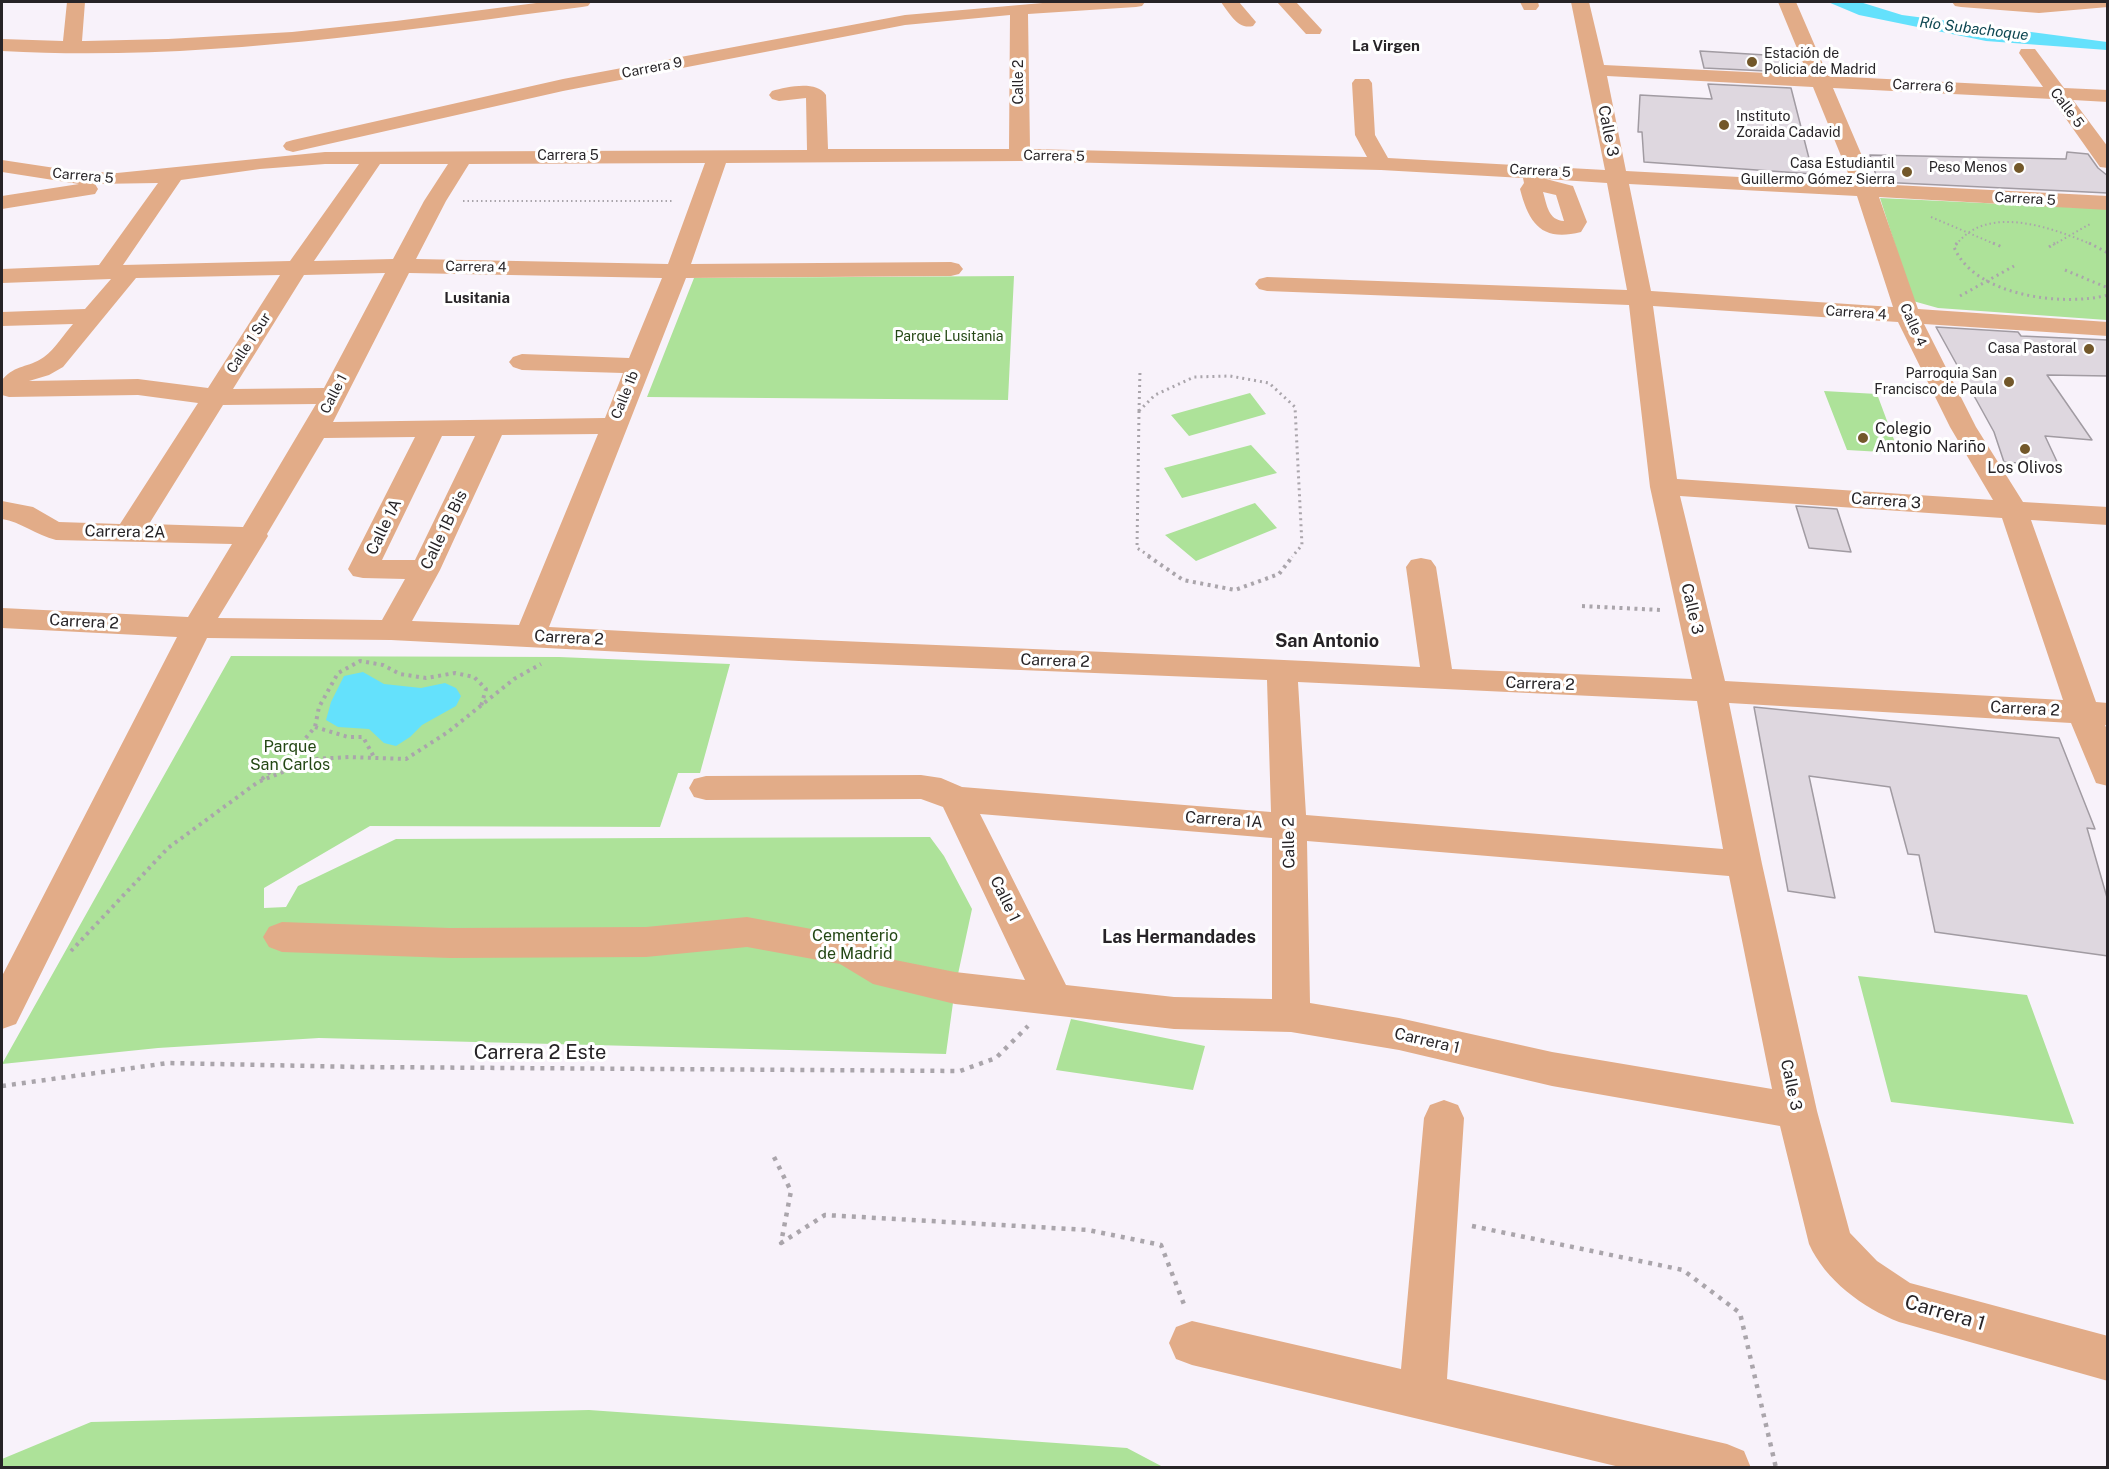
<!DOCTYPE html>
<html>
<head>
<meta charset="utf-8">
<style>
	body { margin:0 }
	#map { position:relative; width:2109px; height:1469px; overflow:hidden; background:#f8f2fa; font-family:"Public Sans",sans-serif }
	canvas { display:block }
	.frame { position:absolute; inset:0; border:3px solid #272427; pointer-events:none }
</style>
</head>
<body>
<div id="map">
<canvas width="2109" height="1469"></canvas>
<div class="frame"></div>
</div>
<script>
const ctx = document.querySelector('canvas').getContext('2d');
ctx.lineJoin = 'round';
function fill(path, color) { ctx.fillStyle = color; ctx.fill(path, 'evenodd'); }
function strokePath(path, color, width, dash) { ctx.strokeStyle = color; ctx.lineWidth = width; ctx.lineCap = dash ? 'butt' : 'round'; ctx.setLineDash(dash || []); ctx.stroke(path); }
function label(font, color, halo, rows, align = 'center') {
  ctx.font = font + ' "Public Sans",sans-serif'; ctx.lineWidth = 6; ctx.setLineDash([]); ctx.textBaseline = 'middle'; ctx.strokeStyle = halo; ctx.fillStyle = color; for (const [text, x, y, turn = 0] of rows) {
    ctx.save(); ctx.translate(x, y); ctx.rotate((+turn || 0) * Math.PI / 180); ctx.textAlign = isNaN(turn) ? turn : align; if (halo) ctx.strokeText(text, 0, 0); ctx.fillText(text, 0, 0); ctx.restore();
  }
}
fill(new Path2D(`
	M1880 198 2107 209V320L1938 308 1913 301Z
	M1014 276 1008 400 647 397 694 278Z
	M1824 391 1877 394 1899 453 1847 450Z
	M1250 393 1266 414 1189 436 1171 415Z
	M1251 445 1277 473 1182 498 1164 468Z
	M1255 503 1277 528 1196 561 1165 535Z
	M231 656 559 657 730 664 700 773H678L660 827 370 826 264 888V908L286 907 298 886 396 839 930 837 944 856 972 909 955 988 946 1054 319 1038 158 1048 2 1064Z
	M1858 976 2027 995 2074 1124 1891 1102Z
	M1071 1019 1205 1046 1193 1090 1056 1070Z
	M589 1410 1127 1448 1163 1467H2V1459L91 1422Z`), '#ade299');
fill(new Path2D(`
	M1828 2H1860L1902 15 2107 42V50L1986 41 1859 15Z
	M363 672 384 684 421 688 445 683 456 688 461 696 456 706 422 725 410 737 396 746 384 743 369 729 338 727 326 720 331 702 344 676Z`), '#64e1fc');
const building = new Path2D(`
	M1700 51 1782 56 1787 72 1704 68Z
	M1708 84 1791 88 1813 174 1644 162 1642 132H1638L1640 95 1712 99Z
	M2067 152 2088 154 2098 168 2108 176V193L1878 182 1870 155 2066 159Z
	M1936 327 2018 332 2021 336 2108 340V376L2047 375 2092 440 2045 436 2059 466 2004 462 1994 432Z
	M1796 506 1837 509 1851 552 1809 548Z
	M1754 707 2059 738 2095 829 2087 828 2108 901V956L1935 932 1919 855 1908 854 1890 787 1809 776 1835 898 1788 891Z`);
fill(building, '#ded7df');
strokePath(building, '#a19ba2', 1.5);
strokePath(new Path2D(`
	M463 201H674
	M1931 217 1997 245
	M1956 245C1987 203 2053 228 2093 245
	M2053 245 2090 224`), '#aaa5ab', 2, [1.5, 3]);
strokePath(new Path2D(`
	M1957 243 1954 247C1974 296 2063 307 2108 295
	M1993 243 2002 247
	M2089 243 2108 253
	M2049 247 2055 243
	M2065 270 2108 288
	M1960 296 2014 266
	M1139 411 1137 548 1151 557
	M1139 411 1140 371
	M1139 411 1155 395 1194 377 1230 376 1269 383 1295 407 1302 545 1292 557`), '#aaa5ab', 3, [2, 4]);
strokePath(new Path2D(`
	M1148 556 1183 580 1235 590 1279 574 1293 556
	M1582 606 1661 610
	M315 727 348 737H363L374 757
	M262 779 300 745 315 727 319 707 338 673 360 661 383 665 400 674 426 678 455 673 474 677 486 689 481 706
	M71 951 168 848 258 782 315 759 349 757 406 759 448 732 514 679 541 664`), '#aaa5ab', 4, [3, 4.5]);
strokePath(new Path2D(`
	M2 1086 168 1063 359 1067 960 1071 996 1058 1028 1026
	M774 1157 791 1191 781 1243 825 1215 1088 1230 1161 1245 1185 1307
	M1472 1226 1683 1270 1740 1313 1776 1468`), '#aaa5ab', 4.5, [4, 6]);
fill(new Path2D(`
	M67 2H85L82 41H85L168 39 292 32 396 21 544 2H591L588 6 582 7C389 32 196 62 2 51V39L63 41Z
	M1054 2H1145L1142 6 1136 7 1028 14 1030 149 1367 157 1355 135 1352 83 1355 79H1369L1372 83 1375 135 1388 158 1605 170 1571 2H1589L1604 65 1808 75 1778 2H1796L1828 76 2043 87 2019 53 2021 49H2035L2064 88 2108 90V102L2073 100 2108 147V168L2100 167 2052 99 1833 88 1874 184 2108 196V210L1879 197 1918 309 2108 322V336L1924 324 1976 427 2023 502 2108 507V525L2031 520 2096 702 2108 703V725H2105L2108 732V786L2096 783 2071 723 1729 703 1762 864 1817 1111 1850 1233 1877 1261 1910 1283 2108 1336V1381L1899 1322C1863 1308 1825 1280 1809 1244L1780 1126 1552 1086 1399 1050 1291 1032 1174 1029 955 1004 873 984 840 964 747 947 646 957 450 958 282 952 269 947 263 937 269 927 282 922 450 928 646 927 747 917 849 936 862 940 895 960 955 972 1025 980 943 807 921 799 706 800 694 797 689 788 694 779 706 776 921 775 941 778 962 787 1271 812 1267 680 799 661 391 640 207 638 16 1024 2 1029V976L177 637 2 628V608L188 617 232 544 56 540C36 535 21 522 2 519V501L33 507 59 522 120 524 198 403 138 395 9 397 2 395V380C17 363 27 369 44 357 55 349 64 334 73 324L2 326V312L85 309 111 279 2 283V269L99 265 158 183 95 184 98 189 95 194 2 209V196L79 184 2 172V160L75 171 117 173 325 152 807 150 806 98 779 101 772 99 769 95 772 91C787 87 816 80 826 95L828 149H1009L1010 15 905 25 563 91 293 152 286 150 283 146 286 142 293 140 563 79 905 15ZM1607 76 1813 87 1852 183 1626 171ZM1020 161 1381 170 1523 178 1524 183 1520 189C1529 224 1542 242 1581 232L1587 222 1573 186 1546 179 1607 183 1627 290 1267 277 1259 279 1255 284 1259 289 1267 291 1629 305 1650 487 1692 679 1452 669 1436 567 1431 560 1421 558 1411 560 1406 567 1420 667C1130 651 839 643 549 627L686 278 951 276 959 274 963 269 959 264 951 262 691 264 726 163ZM705 163 668 264 416 259 446 201 469 164ZM325 164H359L290 261 123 265 181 180 260 169ZM380 164H448L424 201 393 259 314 261ZM1629 184 1857 196 1893 307 1651 291ZM1543 192 1556 195 1564 221C1548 220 1547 205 1543 192ZM385 273 324 388 233 389 304 275ZM409 273 662 278 629 358 522 354 513 357 509 362 513 367 522 370 623 373 605 418 333 422ZM280 275 208 388 138 379 29 381 49 375 63 367 136 278ZM1653 306 1898 322 1950 427 1993 500 1677 479ZM316 404 243 527 149 524 223 405ZM598 434 519 625 412 621 440 570 502 435ZM442 436H475L415 560H382ZM415 437 348 569 353 576 363 578 405 579 382 620 218 618 268 536 267 534 324 438ZM1680 496 2002 518 2063 700 1725 681ZM1298 682 1697 701 1723 849 1306 815ZM980 814 1272 838V999L1174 997 1066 985ZM1307 841 1729 876 1772 1089 1552 1052 1399 1018 1310 1003Z
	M1221 2H1239L1256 22 1253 26C1238 30 1229 13 1221 2Z
	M1277 2H1296L1322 30 1320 34H1306Z
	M1520 2H1538L1539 6 1536 10H1524Z
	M1952 2H2108V7L2039 13 1961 7 1955 6Z
	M1444 1100 1458 1105 1464 1118 1447 1379 1727 1444 1744 1451 1751 1468H1624L1192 1365 1176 1359 1169 1343 1176 1327 1192 1321 1401 1369 1424 1118 1430 1105Z`), '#e2ac88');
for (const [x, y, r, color] of [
	[1752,62,6,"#73582a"],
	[1724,125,6,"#73582a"],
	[2019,168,6,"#73582a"],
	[1907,172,6,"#73582a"],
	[2089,349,6,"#73582a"],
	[2009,382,6,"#73582a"],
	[1863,438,6,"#73582a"],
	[2025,449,6,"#73582a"]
]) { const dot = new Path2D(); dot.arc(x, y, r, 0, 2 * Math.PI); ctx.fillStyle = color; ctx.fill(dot); strokePath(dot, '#fff', 2); }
label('14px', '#272427', '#fff', [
	["Estación de",1764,54,"left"],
	["Policia de Madrid",1764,70,"left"],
	["Instituto",1736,117,"left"],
	["Zoraida Cadavid",1736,133,"left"],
	["Casa Estudiantil",1895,164],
	["Guillermo Gómez Sierra",1895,180],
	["Peso Menos",2007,168],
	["Casa Pastoral",2077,349],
	["Parroquia San",1997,374],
	["Francisco de Paula",1997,390]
], 'right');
label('14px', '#272427', '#fff', [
	["Carrera 9",652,68,-11],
	["Calle 2",1019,82,-90],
	["Carrera 6",1923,86,3],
	["Calle 5",2067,108,53],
	["Carrera 5",568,156],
	["Carrera 5",1054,156,1],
	["Carrera 5",1540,171,3],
	["Carrera 5",83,176,5],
	["Carrera 5",2025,199,3],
	["Carrera 4",476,267,1],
	["Carrera 4",1856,313,4],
	["Calle 4",1913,325,66],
	["Calle 1 Sur",249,343,-57],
	["Calle 1",334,394,-63],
	["Calle 1b",625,395,-68]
]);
label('14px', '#244714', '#fff', [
	["Parque Lusitania",949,337]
]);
label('italic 15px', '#0e4752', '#fff', [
	["Río Subachoque",1974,29,7]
]);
label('bold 15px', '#272427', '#fff', [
	["La Virgen",1386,46],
	["Lusitania",477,298]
]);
label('16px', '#272427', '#fff', [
	["Calle 3",1608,131,79],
	["Carrera 3",1886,501,4],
	["Calle 1A",384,527,-64],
	["Calle 1B Bis",444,530,-64],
	["Carrera 2A",125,532,1],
	["Calle 3",1692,609,77],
	["Carrera 2",84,622,3],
	["Carrera 2",569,638,3],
	["Carrera 2",1055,661,2],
	["Carrera 2",1540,684,2],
	["Carrera 2",2025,709,3],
	["Carrera 1A",1224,820,4],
	["Calle 2",1289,843,-91],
	["Calle 1",1005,899,64],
	["Carrera 1",1427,1041,13],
	["Calle 3",1791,1085,78]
]);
label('16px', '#272427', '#fff', [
	["Colegio",1875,429],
	["Antonio Nariño",1875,447],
	["Los Olivos",2025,468,"center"]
], 'left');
label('16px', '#244714', '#fff', [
	["Parque",290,747],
	["San Carlos",290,765],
	["Cementerio",855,936],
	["de Madrid",855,954]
]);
label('bold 18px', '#272427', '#fff', [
	["San Antonio",1327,641],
	["Las Hermandades",1179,937]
]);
label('20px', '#272427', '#fff', [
	["Carrera 2 Este",540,1053],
	["Carrera 1",1945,1313,16]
]);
</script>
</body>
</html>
